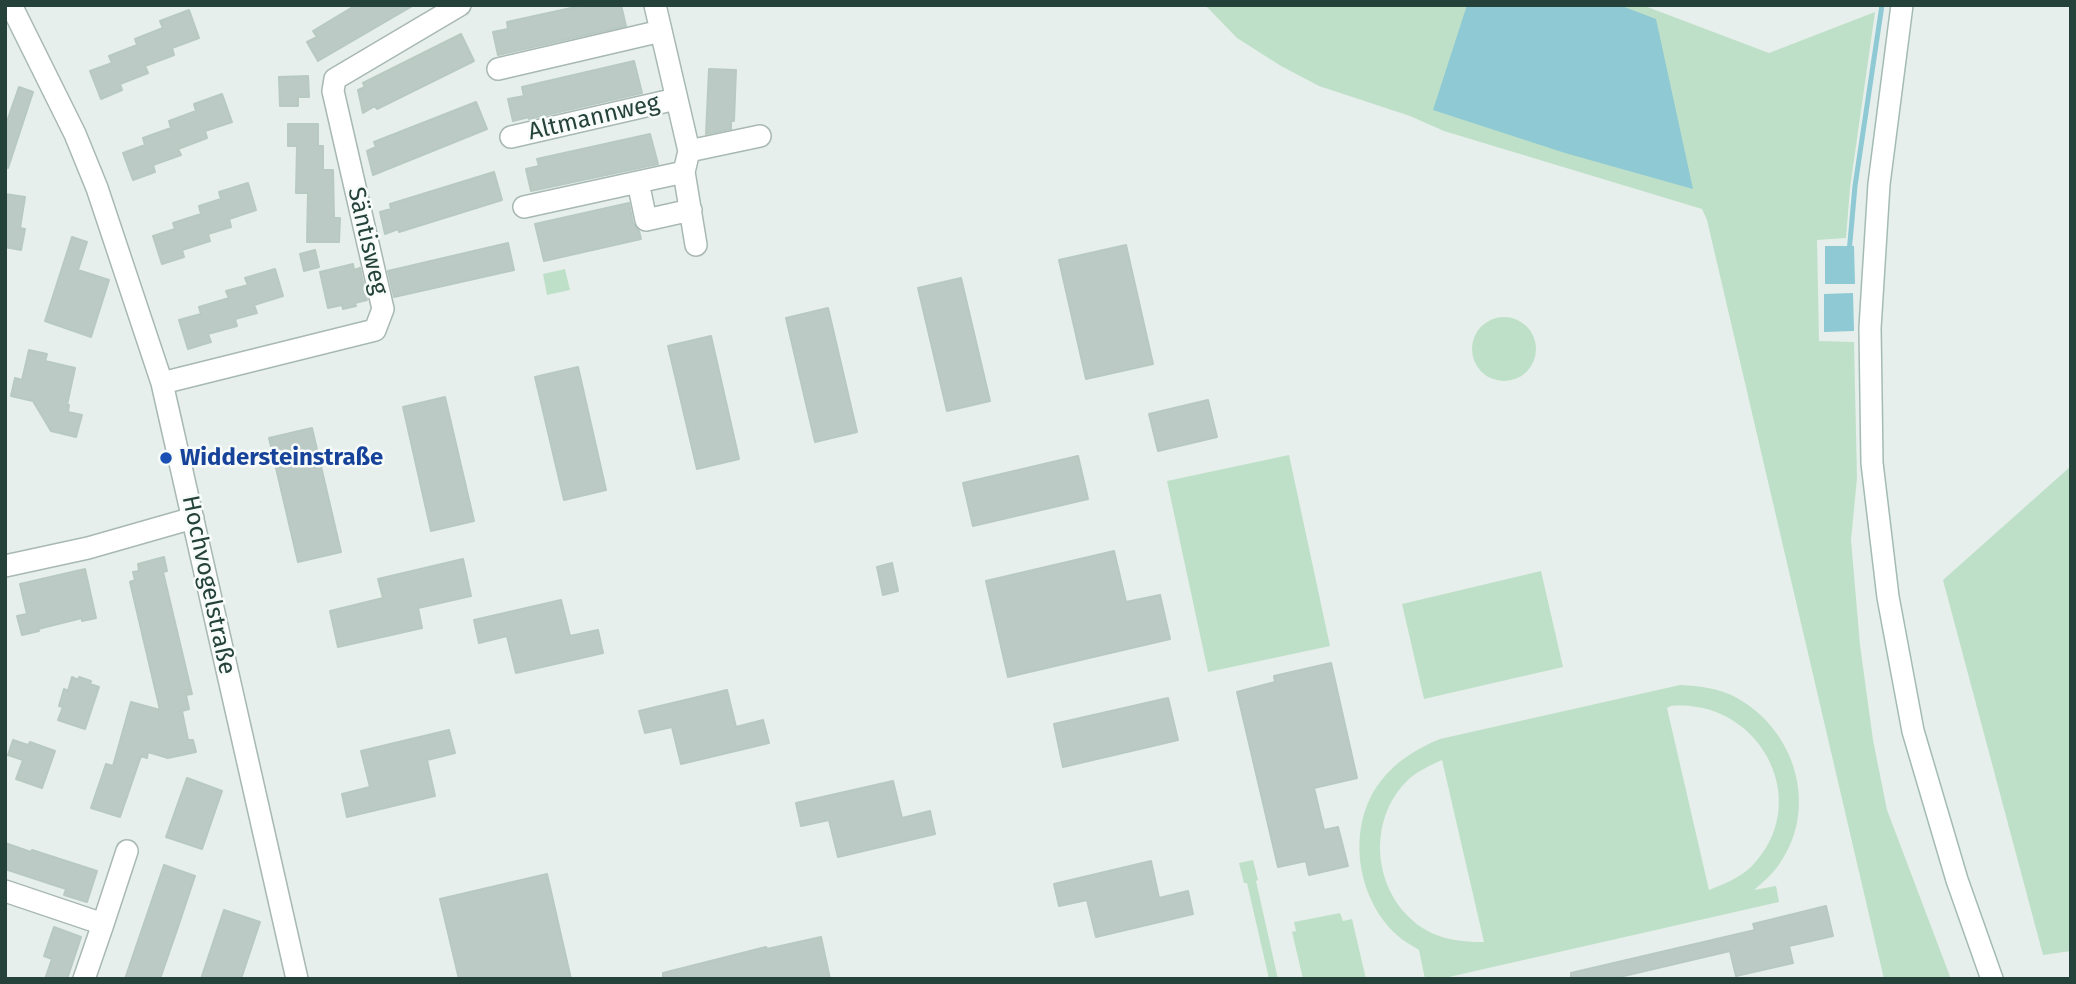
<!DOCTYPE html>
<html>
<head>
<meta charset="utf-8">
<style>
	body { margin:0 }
	#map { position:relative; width:2076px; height:984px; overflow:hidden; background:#e6efeb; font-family:"Fira Sans",sans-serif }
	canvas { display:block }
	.frame { position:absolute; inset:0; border:7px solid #24423a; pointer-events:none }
</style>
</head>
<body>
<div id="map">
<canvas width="2076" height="984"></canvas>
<div class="frame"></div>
</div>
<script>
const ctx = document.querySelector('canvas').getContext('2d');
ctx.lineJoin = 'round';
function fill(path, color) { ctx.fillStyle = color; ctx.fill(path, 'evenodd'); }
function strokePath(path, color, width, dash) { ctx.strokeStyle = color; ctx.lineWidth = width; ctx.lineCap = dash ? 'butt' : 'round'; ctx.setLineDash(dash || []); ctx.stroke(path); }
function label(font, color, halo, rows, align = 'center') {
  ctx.font = font + ' "Fira Sans",sans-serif'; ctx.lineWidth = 5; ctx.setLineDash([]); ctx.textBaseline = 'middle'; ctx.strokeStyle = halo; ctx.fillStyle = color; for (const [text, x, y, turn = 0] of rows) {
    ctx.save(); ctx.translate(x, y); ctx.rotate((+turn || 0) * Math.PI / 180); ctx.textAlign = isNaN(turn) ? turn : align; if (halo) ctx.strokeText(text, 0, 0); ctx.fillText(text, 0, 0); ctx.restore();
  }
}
fill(new Path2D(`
	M1205 5H1642L1769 53 1875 12 1850 188 1846 238 1817 240 1819 341 1854 342 1857 478 1851 540 1860 645 1873 740 1887 810 1951 979H1884L1707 220 1702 209 1444 131 1410 116 1319 86 1281 66 1237 38Z
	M565 269 570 290 547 295 543 274Z
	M1472 349a32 32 0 1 1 64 0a32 32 0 1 1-64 0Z
	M1289 455 1330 646 1208 672 1167 481Z
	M2071 466V951L2043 955 1943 580Z
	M1541 571 1563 667 1424 699 1402 604Z
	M1680 685C1700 686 1719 688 1737 698 1795 730 1819 807 1780 863 1773 874 1763 882 1754 890L1776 886 1779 902 1440 979H1425L1419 950C1412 945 1403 941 1397 935 1356 898 1346 827 1380 782 1396 761 1416 749 1440 739ZM1671 706C1759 698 1816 802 1751 867 1739 878 1724 884 1709 890L1667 708ZM1442 760 1484 942H1483C1463 942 1443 940 1426 930 1373 899 1364 821 1409 779 1418 771 1431 765 1442 760Z
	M1253 860 1258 880 1256 881 1278 979H1269L1247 883H1244L1239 863Z
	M1340 913 1343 921 1352 919 1366 979H1303L1292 932 1296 931 1294 922Z`), '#bfe0c8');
fill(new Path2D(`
	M1467 5H1619L1656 19 1693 189 1565 153 1433 110Z
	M1825 246H1854L1855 284H1825Z
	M1853 293 1854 331 1824 332V294Z`), '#8ec9d4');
strokePath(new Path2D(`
	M1849 253 1855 186 1882 5`), '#8ec9d4', 5);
const building = new Path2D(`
	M356 5H414L318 61 307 42 317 37 313 31Z
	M585 5H621L626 26 498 55 493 32 508 29 507 22Z
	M189 10 199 38 172 48 174 55 145 66 148 73 120 84 122 90 101 99 90 71 112 63 109 56 137 45 135 39 163 28 160 21Z
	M461 34 474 61 377 109 375 106 363 113 358 90 365 87 363 83Z
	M634 61 642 93 529 119V117L513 121 508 99 524 96 522 87Z
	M709 69 736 70 734 121H731V129L706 134Z
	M308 76 309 97H298V106H280L279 77Z
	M19 87 33 92 8 168 5 167V127Z
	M222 94 232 122 205 131 207 138 178 149 181 155 153 165 155 172 133 180 123 153 145 145 143 138 171 128 169 121 196 111 194 104Z
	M476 102 487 129 373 175 367 151 376 147 374 142Z
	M288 124H318V146H323V170H333L334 218H340L339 242H307L308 193H296L297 146H288Z
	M650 134 658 164 531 191 526 169 539 166 537 159Z
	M494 172 502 200 399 232 398 229 385 234 380 212 391 209 390 204Z
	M248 183 256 210 229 219 231 227 208 234 210 241 182 250 184 257 162 264 153 236 175 229 173 223 201 214 199 206 221 199 219 192Z
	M5 194 25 197 20 228 25 229 21 250 5 247Z
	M629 203 633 223 639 231 641 239 544 261 535 224Z
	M72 237 87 242 78 270 109 280 91 337 45 321Z
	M508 243 514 270 394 297 388 271Z
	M1126 245 1153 364 1086 379 1059 260Z
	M315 250 319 267 304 271 300 254Z
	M353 264 354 270 360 268 367 300 355 303 356 306 343 309 342 305 328 308 320 272Z
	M275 269 283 296 254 305 257 313 235 319 237 326 208 334 211 342 188 349 179 320 201 314 199 307 229 298 226 291 248 285 245 278Z
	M961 278 990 401 947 411 918 288Z
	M828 308 857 432 815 442 786 318Z
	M711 336 739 459 697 469 668 346Z
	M29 350 47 354 45 361 75 368 67 405H69L68 412 82 415 76 437 51 431 33 401 11 396 15 378 22 380Z
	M578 367 606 490 564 500 535 377Z
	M445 397 474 521 431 531 403 407Z
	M1208 400 1217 437 1158 451 1149 414Z
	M312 428 341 552 298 562 269 438Z
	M1078 456 1088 499 973 526 963 483Z
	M1114 551 1126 602 1160 595 1170 639 1008 677 986 581Z
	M164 557 167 571 163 572 192 694 186 695 189 709 182 711 188 740H193L196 752 168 758 148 752 147 758 141 756 120 817 91 808 106 764 113 766 131 702 160 710 130 582 135 580 133 572 139 571 138 564Z
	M463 559 471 596 418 608 422 628 338 647 330 611 383 598 378 579Z
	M892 563 898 591 883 595 877 567Z
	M85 569 96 618 82 621V618L38 629 39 631 22 635 17 616 27 614 20 584Z
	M561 600 570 636 598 630 603 653 516 673 507 636 479 643 474 620Z
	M1331 663 1357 778 1314 788 1324 830 1338 827 1348 866 1309 875 1306 861 1278 867 1237 692 1275 682 1274 676Z
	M72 677 78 680 79 677 91 681 90 684 99 687 85 729 58 720 63 707 59 706 64 689 68 691Z
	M727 690 736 727 763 720 769 743 681 764 672 727 645 733 639 711Z
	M1168 698 1178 740 1063 767 1054 724Z
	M449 730 455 753 427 760 435 796 347 817 342 794 370 787 361 751Z
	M13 740 28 745 30 742 55 751 42 788 16 779 23 760 8 755Z
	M187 778 222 791 202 849 166 837Z
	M893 781 902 818 930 811 935 834 838 857 829 820 801 826 796 803Z
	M5 843 31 852 32 850 97 871 87 902 64 895 66 889 5 869Z
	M1151 861 1159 898 1188 891 1193 914 1096 937 1087 900 1059 906 1054 884Z
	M164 865 195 876 178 927 160 979H125Z
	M547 874 571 979H459L440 899Z
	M1826 906 1833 936 1789 946 1793 963 1736 976 1730 951 1611 979H1571V973L1755 930 1753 924Z
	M224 910 260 922 241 979H201Z
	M54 927 81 937 67 979H45L52 959 44 956Z
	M821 937 830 979H663V973L766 947 767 949Z`);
fill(building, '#bbcac4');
strokePath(building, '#b8c9c2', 2);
const minor = new Path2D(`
	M11 5 75 134 97 188 162 383 297 979
	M655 5 689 151 684 172 696 245
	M498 69 661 31
	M511 137 676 99
	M689 151 760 136
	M684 172 638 182 646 220 691 210
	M524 207 638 182
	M162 383 375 330 383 309 333 91 335 79 460 5
	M5 566 88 548 193 518
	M5 891 103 924 84 979
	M103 924 127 851`);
const secondary = new Path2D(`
	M1902 5 1879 184 1870 328 1872 463 1888 597 1913 731 1957 880 1992 979`);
strokePath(minor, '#a8b8b2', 24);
strokePath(secondary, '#a4bbb3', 24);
strokePath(minor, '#fff', 21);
strokePath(secondary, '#fff', 21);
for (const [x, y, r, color] of [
	[166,458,7,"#1a4fb4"]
]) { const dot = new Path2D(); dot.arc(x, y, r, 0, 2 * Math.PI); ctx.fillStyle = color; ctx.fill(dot); strokePath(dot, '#f7fbf9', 2.5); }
label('24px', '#24423a', '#f7fbf9', [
	["Altmannweg",594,118,-13],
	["Säntisweg",367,241,77],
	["Hochvogelstraße",208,585,78]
]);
label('bold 24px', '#164399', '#f7fbf9', [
	["Widdersteinstraße",180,458]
], 'left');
</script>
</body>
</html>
